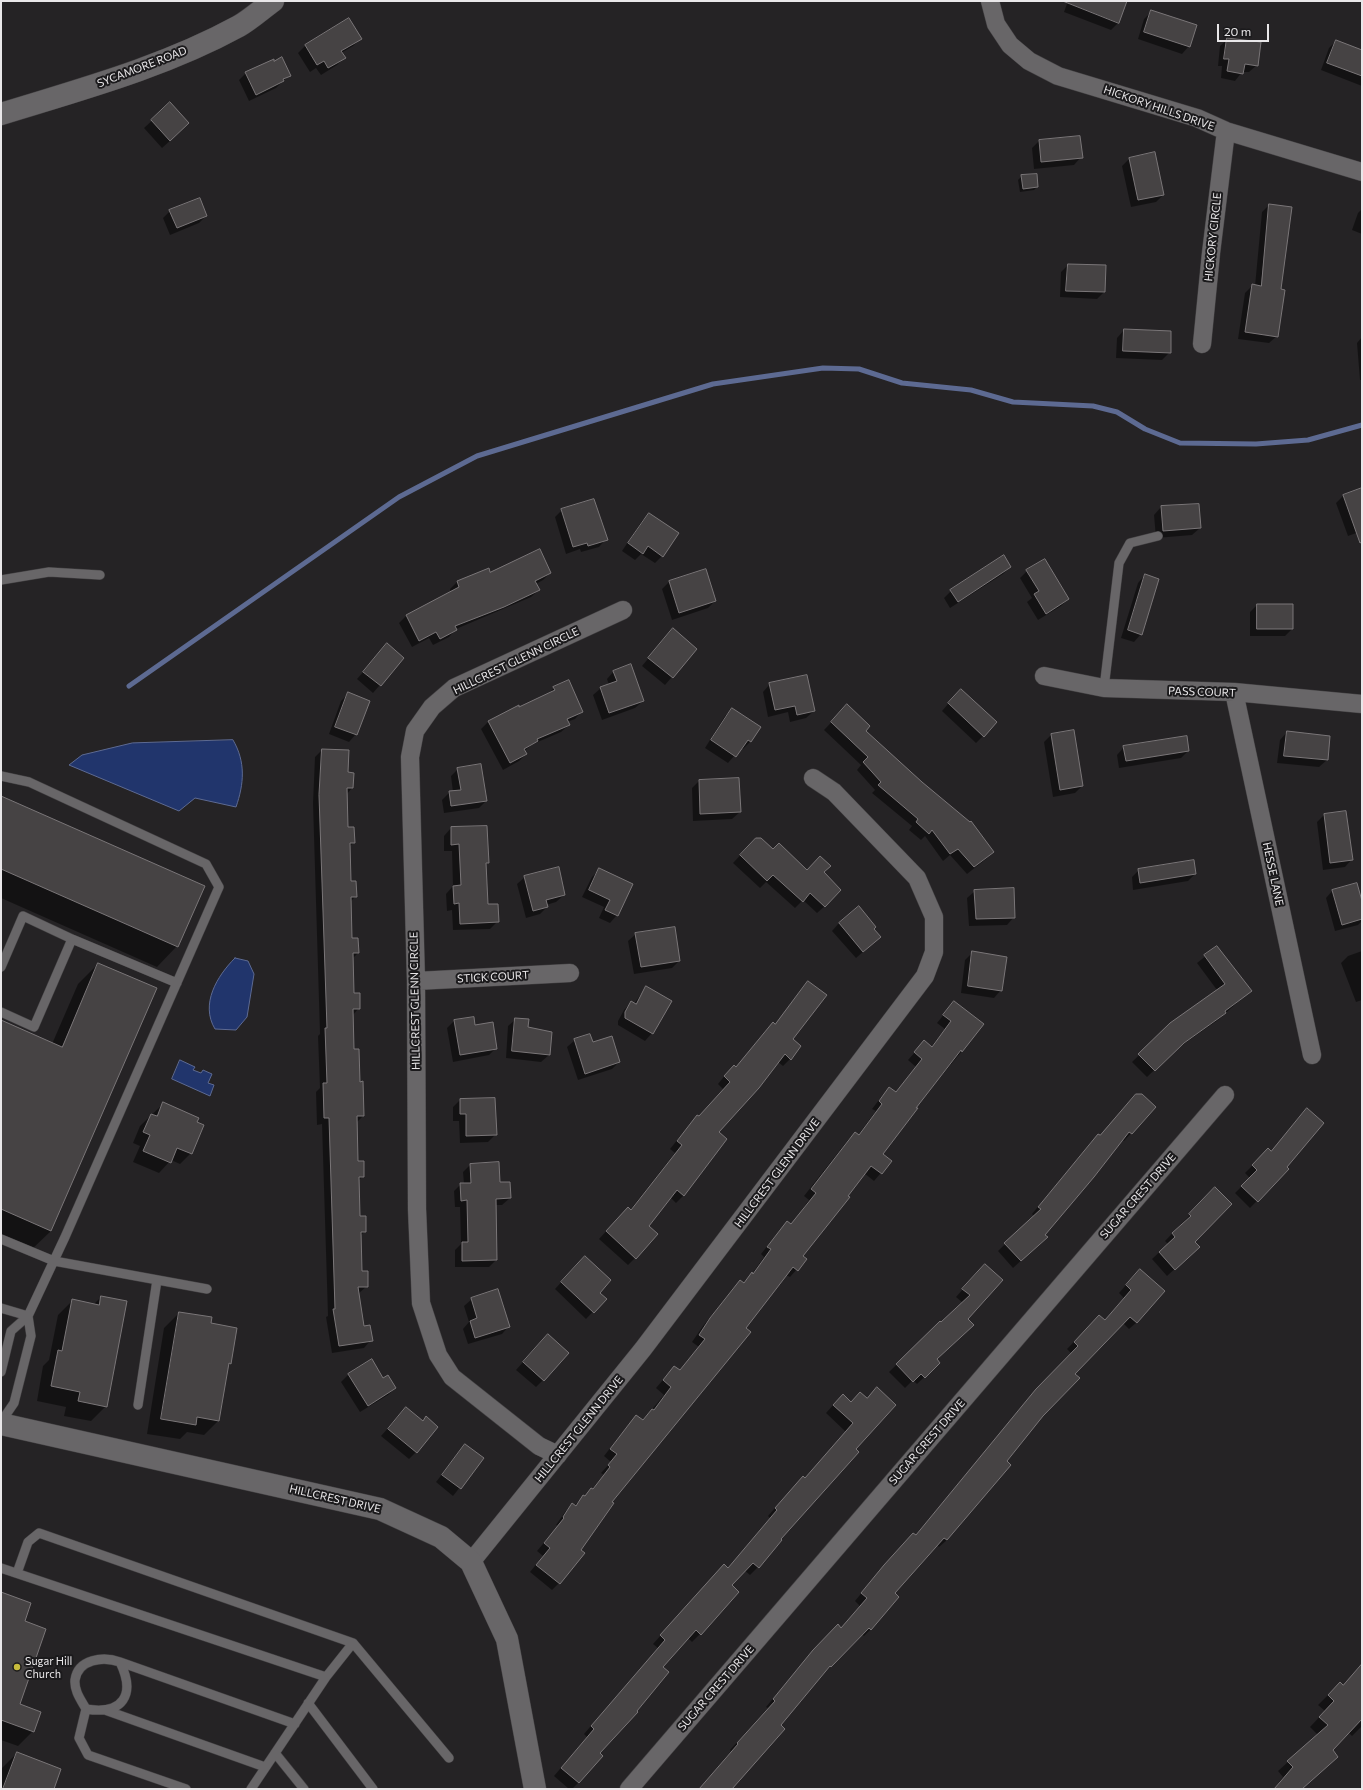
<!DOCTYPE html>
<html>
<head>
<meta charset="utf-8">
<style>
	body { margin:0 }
	#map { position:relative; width:1363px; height:1790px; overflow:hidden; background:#252325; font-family:Commissioner,sans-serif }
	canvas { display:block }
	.frame { position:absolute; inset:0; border:2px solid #e9e7e9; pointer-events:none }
	.scale { position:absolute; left:1217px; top:24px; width:52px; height:18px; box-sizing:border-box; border:2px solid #e9e7e9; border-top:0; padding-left:5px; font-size:12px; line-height:14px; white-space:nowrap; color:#e9e7e9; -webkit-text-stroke:3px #1b1a1c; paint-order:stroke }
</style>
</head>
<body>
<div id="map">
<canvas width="1363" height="1790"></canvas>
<div class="frame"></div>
<div class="scale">20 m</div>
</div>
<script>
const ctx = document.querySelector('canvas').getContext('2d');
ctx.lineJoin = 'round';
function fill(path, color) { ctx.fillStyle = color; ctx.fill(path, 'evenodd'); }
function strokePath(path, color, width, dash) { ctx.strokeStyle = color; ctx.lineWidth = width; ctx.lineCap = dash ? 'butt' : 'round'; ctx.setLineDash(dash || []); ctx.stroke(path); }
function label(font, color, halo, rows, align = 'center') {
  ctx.font = font + ' Commissioner,sans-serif'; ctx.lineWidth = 4; ctx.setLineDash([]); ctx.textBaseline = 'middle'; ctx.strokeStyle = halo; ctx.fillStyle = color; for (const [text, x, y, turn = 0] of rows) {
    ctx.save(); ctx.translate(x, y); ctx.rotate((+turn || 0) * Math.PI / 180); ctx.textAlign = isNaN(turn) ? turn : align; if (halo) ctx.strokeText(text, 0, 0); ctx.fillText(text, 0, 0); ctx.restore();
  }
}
const water = new Path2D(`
	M233 740C246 762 244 784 236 807L195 798 179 811 69 765 82 755 132 743Z
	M235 958 248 961 254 974 247 1017 236 1030 215 1029C200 1004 217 976 235 958Z
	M180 1060 195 1067 193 1070 201 1073 203 1070 212 1074 208 1083 214 1085 210 1096 172 1079Z`);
fill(water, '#21356c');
strokePath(water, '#5d6a92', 1);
fill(new Path2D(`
	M1068 1H1123L1126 2 1118 23 1111 30 1064 12Z
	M1151 12 1189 46 1182 54 1138 39 1144 19Z
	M349 19 360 39 353 46 341 53 344 58 337 65 321 75 316 68 310 72 298 53 305 46Z
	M1228 39 1257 65 1249 72H1242L1235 81 1221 78 1222 66H1218L1220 46Z
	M1336 41 1362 51V86L1321 70 1329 48Z
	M246 73 289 75 276 88 249 101 239 80Z
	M170 104 181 131 162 148 144 128Z
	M1039 141 1081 157 1074 165 1034 169 1032 148Z
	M1129 159 1163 195 1156 202 1131 207 1122 166Z
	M1022 176 1037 187 1034 190 1020 192 1018 180Z
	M1269 205 1280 290 1277 336 1269 343 1238 339 1245 293 1253 285 1255 286 1262 212Z
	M1362 209V234L1352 230 1358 213Z
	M170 211 206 216 199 223 170 235 163 218Z
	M1068 265 1105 266 1104 292 1097 299 1060 297 1061 272Z
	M1124 330 1170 352 1162 360 1116 358 1117 338Z
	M1362 337V380H1360L1357 343Z
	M1362 489V531L1348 536 1336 503 1343 496Z
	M1161 507 1200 528 1192 535 1156 538 1154 515Z
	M562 510 606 539 599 547 581 552 580 549 566 554 555 517Z
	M649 514 662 556 655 563 641 554 635 560 622 551 642 521Z
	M1010 567 1003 574 950 608 944 598 951 591Z
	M488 570 489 573H550L543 580 536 584 539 590 531 597 456 629 449 637 433 645 429 638 412 647 399 623 406 616 451 592 450 589 457 582Z
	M706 570 715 601 708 608 672 620 662 589 669 582Z
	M1027 571 1068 599 1061 606 1038 620 1027 602 1032 598 1020 578Z
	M1145 575 1141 634 1134 642 1121 638 1138 583Z
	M1257 605 1292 629 1285 636H1250V612Z
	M666 637 696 649 665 685 642 666Z
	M387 645 403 658 373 693 357 679Z
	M614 671 643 701 635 708 602 720 593 695 601 688 609 685 607 679Z
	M770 684 814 711 806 718 790 722 788 712 768 717 763 692Z
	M554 688 582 711 575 719 567 722 569 725 561 732 533 744 524 751 526 754 519 761 503 770 481 729 488 722 518 706 519 708 547 695Z
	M348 694 356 734 349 742 329 734 341 701Z
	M954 697 983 736 976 743 942 711Z
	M847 706 864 731 993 852 986 859 967 874 950 855 943 861 925 836 921 840 909 830 912 826 872 793 875 790 857 770 861 765 824 730Z
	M733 709 760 727 750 742 743 749 741 748 728 763 705 748 725 716Z
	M1287 732 1327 760 1319 767 1277 763 1280 740Z
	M1051 735 1082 786 1075 793 1053 797 1044 742Z
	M1124 747 1188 751 1181 758 1119 768 1117 755Z
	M322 750 348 751 347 773 352 788 347 794V828L354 842 349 847 350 882 356 896 350 902 351 939 358 953 352 959 353 994 359 1008 352 1016 353 1050 359 1083 363 1116 356 1123 357 1162 363 1176 358 1181 359 1217 365 1231 360 1236 361 1272 367 1286 358 1294 363 1327 371 1340 364 1348 332 1353 326 1317 328 1316 322 1124 317 1125 316 1092 320 1088 318 1036 320 1034 313 803 315 757Z
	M458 769 486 801 479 808 444 813 442 800 450 792H453L451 776Z
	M699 781 740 812 732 819 693 821 692 788Z
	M1 797 177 946 157 967 1 898Z
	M1346 812 1352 859 1345 867 1323 870 1317 822 1324 815Z
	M451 828 488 863 485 865 487 905 498 921 490 929 453 930 452 910 447 911 446 894 453 886 452 851H444V836Z
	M748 847 807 871 823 872 825 906 817 913 803 900 795 908 766 882 760 888 733 863Z
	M599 870 617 915 610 923 599 918 604 907 582 897 592 877Z
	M1139 870 1195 874 1188 881 1133 890 1132 877Z
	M525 877 564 895 556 902 546 905 547 907 540 914 526 918 517 884Z
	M1333 890 1362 905V921L1358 925 1335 931 1326 898Z
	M975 891 1014 917 1007 925 969 926 967 898Z
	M839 923 873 929 880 937 856 958 832 931Z
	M636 934 679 961 672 968 634 974 628 941Z
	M1217 947 1250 991 1218 1020 1175 1050 1147 1077 1132 1062 1171 1024 1217 990 1197 963Z
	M1362 951V1000L1356 1002 1341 963 1348 956Z
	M972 953 1001 990 994 998 961 993 965 960Z
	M98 964 51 1231 30 1251 1 1238V1021L52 1044 78 984Z
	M808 982 792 1040 790 1059 783 1066 778 1062 717 1132 684 1195 676 1203 670 1197 647 1226 635 1258 628 1265 599 1239 621 1215 630 1210 675 1153 670 1149 690 1124 697 1116 699 1117 724 1090 718 1084 727 1073 736 1068 765 1031 773 1024 774 1025Z
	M646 987 670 1001 652 1033 645 1041 618 1025V1021L624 1010 632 1002 634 1004Z
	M954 1002 962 1051 915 1108 882 1154 891 1161 874 1181 864 1173 801 1256 805 1260 790 1277 786 1275 611 1502 559 1583 552 1590 530 1572 543 1556 537 1551 558 1526 556 1525 565 1512 572 1505 574 1506 592 1489 604 1475 601 1473 611 1462 604 1456 629 1424 636 1416 642 1421 664 1395 656 1388 674 1367 679 1371 699 1347 692 1342 703 1326 733 1288 740 1281 743 1283 752 1274 764 1257 761 1254 780 1230 788 1222 791 1225 809 1200 804 1196 848 1140 855 1133 858 1135 876 1111 872 1109 882 1096 889 1088 895 1093 916 1067 908 1060 924 1042 931 1047 945 1029 937 1023Z
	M516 1019 527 1028 549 1055 541 1062 506 1058 508 1026Z
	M454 1021 474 1026 496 1048 489 1055 453 1062 447 1028Z
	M575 1040 593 1043 619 1062 612 1069 578 1080 567 1047Z
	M460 1100 496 1134 488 1142 460 1143 459 1121H453V1107Z
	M163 1104 196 1123 191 1153 180 1164 171 1160 159 1173 133 1162 140 1146 133 1143 140 1126Z
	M1155 1107 1124 1141 1122 1139 1044 1235 1039 1244 1013 1268 998 1251 1034 1216 1032 1214 1091 1142 1098 1135 1100 1136Z
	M1300 1117 1286 1167 1288 1169 1250 1208 1235 1193 1250 1178 1245 1173 1268 1150 1270 1152Z
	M470 1165 499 1183 510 1198 502 1205H495L496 1260 489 1267H455V1250L461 1244 460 1207H455L454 1191 461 1184H464L463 1172Z
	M1215 1189 1194 1242 1191 1254 1167 1276 1152 1259 1168 1244 1165 1241Z
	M578 1264 598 1293 605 1299 586 1319 555 1289Z
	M978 1272 967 1319 936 1360 939 1363 917 1384 913 1380 905 1388 889 1372 940 1322 941 1324 963 1303 956 1297Z
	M1133 1277 1137 1322 1129 1329 1123 1323 1074 1374 947 1540 939 1547 937 1545 893 1594 871 1629 864 1636 861 1634 823 1674 780 1725 731 1789H699L731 1751 730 1750 768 1708 766 1707 806 1659 838 1626 841 1629 860 1606 855 1601 877 1574 915 1536 1029 1398 1072 1354 1067 1349 1099 1316 1104 1321 1124 1298 1119 1293Z
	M101 1297 106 1406 91 1421 64 1416 66 1407 37 1401 43 1366 49 1360 58 1315 73 1300 94 1304Z
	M472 1299 509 1326 502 1334 468 1344 463 1329 469 1322 464 1306Z
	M179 1313 210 1324 230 1363 227 1366 219 1420 204 1435 187 1432 180 1439 147 1434 164 1328Z
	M540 1343 543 1380 536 1387 516 1370Z
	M349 1374 383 1379 395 1388 388 1395 360 1412 341 1382Z
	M860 1393 854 1449 758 1567 750 1575 744 1570 730 1585 700 1634 692 1642 688 1638 661 1667 579 1782 572 1789H569L554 1776 587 1737 584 1734 658 1648 653 1644 716 1574 727 1569 770 1518 768 1516 795 1485 803 1477 804 1479 846 1432 826 1413 835 1403H851Z
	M406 1408 416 1452 409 1459 381 1436Z
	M465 1445 483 1458 453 1496 436 1482Z
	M1 1593 24 1622 18 1705 33 1731 18 1746 1 1740Z
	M1362 1664V1726L1352 1736 1348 1732 1331 1750 1337 1757 1302 1789H1274L1283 1777 1278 1771 1318 1735 1310 1727 1325 1711 1318 1705 1330 1693 1343 1686Z
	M17 1753 53 1789H1L2 1768Z`), '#0007');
strokePath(new Path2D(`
	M129 686 399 497 477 456 713 384 823 368 859 369 902 383 971 390 1013 402 1093 406 1117 412 1145 429 1180 443 1256 444 1308 440 1362 425`), '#5d6a92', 5);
const building = new Path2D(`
	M1063 1H1127L1119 23Z
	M1151 10 1197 25 1190 47 1144 32Z
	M349 18 362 39 341 51 346 58 328 68 324 61 317 65 305 45Z
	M1227 38 1261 42 1258 66 1245 64 1243 74 1227 71 1229 59H1224Z
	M1336 40 1362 50V76L1327 63Z
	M282 57 291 76 283 79 284 81 256 95 245 72 274 59V61Z
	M170 102 189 123 170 141 151 120Z
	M1080 136 1083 158 1041 162 1039 140Z
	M1155 152 1164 195 1138 200 1129 158Z
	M1037 174 1038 187 1023 189 1021 175Z
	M200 198 207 216 177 228 169 210Z
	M1269 204 1292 207 1281 289 1285 290 1278 337 1245 332 1252 284 1261 286Z
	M1068 264 1106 265 1105 292 1066 291Z
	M1124 329 1171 331V353L1123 351Z
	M1362 488V542L1360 543 1343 495Z
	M594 499 608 540 588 546 587 543 573 547 561 509Z
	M1199 504 1201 528 1163 531 1161 506Z
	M649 513 679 533 663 557 648 546 643 554 628 543Z
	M540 549 551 573 535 581 540 590 504 607 455 626 457 630 440 639 436 632 419 641 406 615 459 587 457 581 489 568 490 572Z
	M1004 555 1011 567 958 602 950 590Z
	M1045 559 1069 599 1046 614 1034 594 1039 591 1026 570Z
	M706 569 716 601 679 613 669 581Z
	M1145 574 1159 579 1142 635 1128 630Z
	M1257 604H1293V629H1257Z
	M673 628 697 649 673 678 648 658Z
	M387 643 404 658 381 686 363 672Z
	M631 664 644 701 609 713 600 687 617 681 613 671Z
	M807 675 815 711 797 715 795 706 775 710 769 683Z
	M569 680 583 712 567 719 570 725 537 739 538 741 524 749 527 754 510 763 488 721 519 705V707L555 690 553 687Z
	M961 689 997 722 984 737 948 703Z
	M348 692 370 701 357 735 335 727Z
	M847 704 870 726 866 731 922 782 970 822 971 821 994 852 974 867 958 849 950 854 932 830 929 834 916 822 918 819 878 785 881 782 863 762 868 757 831 722Z
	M732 708 761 727 751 742 748 740 736 757 711 740Z
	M1074 730 1083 786 1060 790 1051 734Z
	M1287 731 1330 736 1328 760 1284 756Z
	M1187 736 1189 751 1126 761 1123 746Z
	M322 749 349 750 348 772 354 773 353 788H347L348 827H354L355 843H350L351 881H356L357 897H351L352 938H358L359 953H353L354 993H360V1009H353L354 1049H359L360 1082 363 1081 364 1116H357L358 1161H364V1177H359L360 1216H366V1232H361L362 1271H368V1287H358L364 1326 370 1325 373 1341 339 1346 333 1309H335L329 1118H324L323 1083H327L325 1028H327L319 795Z
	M481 764 487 801 451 806 449 791 461 790 457 768Z
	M739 778 741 812 700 814 699 780Z
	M1 796 205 886 178 947 1 869Z
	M1346 811 1353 860 1330 863 1324 814Z
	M487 826 489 863H486L488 904H498L499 922 460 924 459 903 454 904 453 886 461 885 459 844 451 845V827Z
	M756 838H761L773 849 779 843 807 870 820 856 831 866 824 872 841 890 825 907 810 893 803 902 773 875 767 881 740 855Z
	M1194 860 1196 874 1140 883 1138 869Z
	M559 867 565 895 546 900 548 907 533 911 524 876Z
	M599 868 633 884 618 916 605 910 610 900 589 890Z
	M1357 883 1362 901V919L1342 925 1332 890Z
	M1014 888 1015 918 976 919 974 890Z
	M859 906 876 927 874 929 881 937 863 952 839 923Z
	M675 927 680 961 641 967 635 933Z
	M1217 946 1252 991 1225 1011 1226 1013 1184 1043 1155 1071 1138 1054 1170 1023 1225 984 1204 955Z
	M972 951 1007 957 1002 991 968 986Z
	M98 963 157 988 51 1231 1 1209V1020L62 1047Z
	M808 981 827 995 793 1039 801 1046 791 1060 785 1054 759 1088 719 1132 727 1139 684 1196 677 1190 649 1226 658 1234 636 1259 606 1231 628 1207 631 1210 682 1145 677 1141 697 1115 699 1116 730 1082 724 1076 734 1065 736 1067 773 1022 775 1024Z
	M646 986 672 1001 653 1034 625 1018V1012L631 1001 636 1004Z
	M954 1001 984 1024 962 1052 961 1050 916 1108H918L883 1154 892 1161 882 1174 871 1166 848 1196 850 1197 803 1256 807 1259 798 1271 793 1267 746 1328 751 1332 612 1502 614 1503 581 1550 585 1553 560 1584 536 1565 550 1548 544 1543 564 1518 563 1517 572 1503 576 1506 583 1495 585 1496 591 1488 593 1489 610 1467 608 1465 617 1454 610 1449 636 1415 643 1420 652 1409 654 1410 671 1387 663 1380 674 1366 680 1370 705 1339 699 1335 710 1318 740 1280 744 1283 752 1272 753 1274 771 1249 767 1247 787 1221 791 1224 816 1193 811 1189 855 1132 859 1135 882 1104 879 1101 889 1087 896 1092 922 1059 914 1052 924 1040 932 1047 951 1021 943 1015Z
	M474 1017 475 1025 493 1022 497 1049 460 1055 454 1020Z
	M515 1018 529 1019 528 1027 552 1032 550 1055 512 1051Z
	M590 1034 593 1042 612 1036 620 1062 585 1074 574 1039Z
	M1136 1094H1142L1156 1107 1132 1134 1129 1132 1094 1177 1045 1235 1048 1237 1021 1261 1004 1243 1041 1209 1038 1207 1098 1134 1100 1135Z
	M495 1098 497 1135 466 1136V1114H460V1099Z
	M163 1102 199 1118 197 1122 204 1125 192 1154 177 1148 171 1163 143 1151 150 1135 143 1132 151 1114 157 1116Z
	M1307 1108 1324 1123 1287 1167 1289 1169 1258 1202 1241 1186 1257 1170 1252 1165 1268 1148 1271 1151Z
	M499 1162 500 1182H510L511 1198 496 1199 497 1260 462 1261V1242H468L467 1200 461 1201 460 1183H471L470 1164Z
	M1215 1187 1232 1204 1195 1242 1200 1247 1175 1270 1159 1252 1175 1237 1172 1233 1191 1216 1189 1214Z
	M585 1256 611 1280 600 1293 607 1299 594 1313 561 1282Z
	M985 1264 1003 1280 968 1319 974 1325 937 1359 940 1363 925 1378 921 1374 913 1382 896 1364 940 1321 941 1322 970 1295 962 1289Z
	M1140 1269 1165 1291 1137 1323 1130 1317 1075 1374 1080 1378 1043 1416 1007 1461 1011 1465 947 1540 944 1538 895 1593 899 1597 871 1630 869 1628 831 1667 830 1666 781 1725 785 1729 732 1789H699L738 1744 737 1743 775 1701 773 1699 813 1650 838 1624 841 1628 867 1598 861 1593 884 1565 913 1533 916 1535 1036 1389 1078 1346 1074 1342 1099 1315 1105 1320 1131 1290 1126 1285Z
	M498 1289 510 1327 475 1338 470 1321 477 1318 471 1298Z
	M101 1296 127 1301 107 1407 78 1401 80 1392 51 1386 58 1350 62 1351 72 1299 99 1305Z
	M179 1312 212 1317 211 1323 237 1328 231 1364 229 1363 219 1421 197 1417 196 1425 161 1419Z
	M548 1334 569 1353 544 1381 523 1362Z
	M372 1359 383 1378 388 1375 396 1388 368 1406 348 1374Z
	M877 1387 896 1405 856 1449 859 1452 781 1539 782 1540 759 1568 753 1563 732 1585 739 1592 701 1635 696 1630 663 1667 669 1672 637 1711 638 1712 600 1753 603 1756 579 1783 561 1768 594 1729 591 1726 665 1640 660 1635 724 1564 728 1568 777 1510 775 1508 803 1476 805 1478 853 1423 833 1405 843 1394 851 1402 860 1392 867 1398Z
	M406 1407 423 1421 426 1416 438 1427 417 1453 388 1429Z
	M465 1444 484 1458 461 1489 442 1475Z
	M1 1592 31 1603 25 1621 46 1629 20 1704 41 1712 34 1732 1 1720Z
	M1362 1664V1719L1333 1750 1338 1757 1302 1789H1274L1293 1767 1287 1761 1328 1725 1319 1717 1334 1701 1328 1695 1340 1682 1343 1685Z
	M17 1752 61 1769 54 1789H3Z`);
fill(building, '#464344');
strokePath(building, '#7a7678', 1);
const lane = new Path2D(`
	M1 580 49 572 100 575
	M1104 688 1119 563 1130 543 1158 536
	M1 776 29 782 206 864 219 887 65 1237 28 1316 11 1331 1 1372
	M1 967 23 916 72 939 177 983
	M1 1012 34 1027 72 939
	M1 1239 54 1261 207 1289
	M1 1308 28 1316
	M138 1405 157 1280
	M1 1422 14 1403 31 1336 28 1316
	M1 1568 326 1677 251 1789
	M17 1573 28 1542 39 1533 353 1643
	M120 1662 295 1724
	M326 1677 353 1643 449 1758
	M308 1703 373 1789
	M86 1709C123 1715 136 1695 120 1662 103 1656 78 1659 75 1680 74 1691 81 1700 86 1709L79 1738 88 1755 186 1789
	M105 1710 265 1767
	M275 1753 304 1789`);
const street = new Path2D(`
	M990 1 996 24 1010 45 1029 61 1058 76 1197 118 1226 131 1362 172
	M1202 344 1211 253 1226 131
	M1044 676 1104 688 1234 692 1362 704
	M1234 692 1312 1055
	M416 981 570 973
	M558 1455 539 1446 452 1377 438 1355 421 1303 417 1209 416 981 410 757 415 731 432 707 454 688 623 610
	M471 1562 643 1349 925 976 934 952V917L917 878 834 792 813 778
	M629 1789 1225 1095`);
const secondary = new Path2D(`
	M1 114C82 89 164 67 239 26 251 19 262 9 273 1
	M1 1424 380 1509 441 1537 471 1562 507 1639 535 1789`);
strokePath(lane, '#434143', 10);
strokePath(street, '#434143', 19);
strokePath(secondary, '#434143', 23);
strokePath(lane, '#686668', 9);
strokePath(street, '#686668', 18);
strokePath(secondary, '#686668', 22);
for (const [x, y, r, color] of [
	[17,1667,4,"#c7bb3c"]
]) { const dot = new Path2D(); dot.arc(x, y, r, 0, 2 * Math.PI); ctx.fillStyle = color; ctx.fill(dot); strokePath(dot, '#1b1a1c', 1.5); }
label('11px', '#e9e7e9', '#1b1a1c', [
	["SYCAMORE ROAD",142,67,-21],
	["HICKORY HILLS DRIVE",1159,108,19],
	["HICKORY CIRCLE",1213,237,-84],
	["HILLCREST GLENN CIRCLE",516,661,-26],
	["PASS COURT",1202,692,2],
	["HESSE LANE",1273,874,78],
	["STICK COURT",493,977,-3],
	["HILLCREST GLENN CIRCLE",415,1001,-91],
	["HILLCREST GLENN DRIVE",777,1173,-53],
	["SUGAR CREST DRIVE",1138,1196,-49],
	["HILLCREST GLENN DRIVE",579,1429,-51],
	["SUGAR CREST DRIVE",927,1442,-49],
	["HILLCREST DRIVE",335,1499,13],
	["SUGAR CREST DRIVE",716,1688,-49]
]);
label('11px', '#e9e7e9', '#1b1a1c', [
	["Sugar Hill",25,1661],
	["Church",25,1674]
], 'left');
</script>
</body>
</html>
